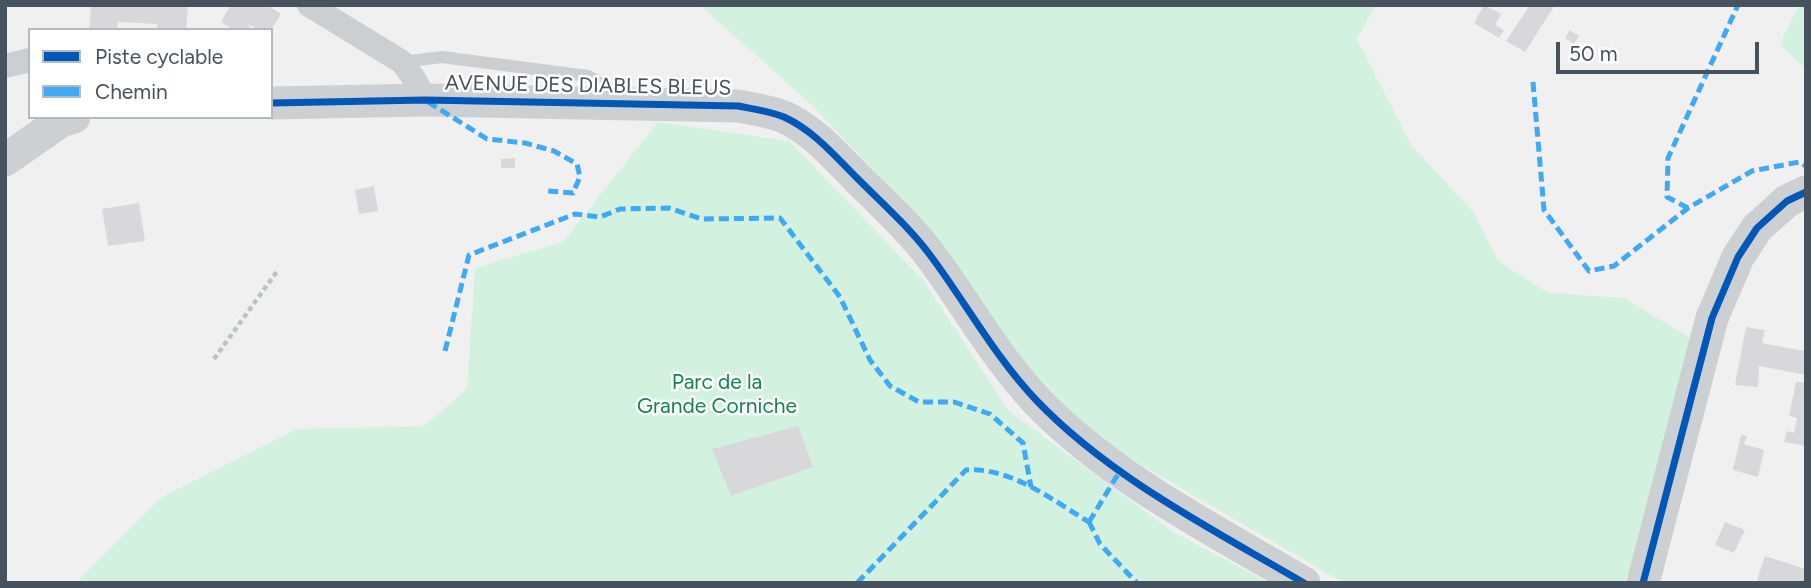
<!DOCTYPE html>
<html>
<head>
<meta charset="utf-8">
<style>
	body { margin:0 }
	#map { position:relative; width:1811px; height:588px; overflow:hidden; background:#f1f0f0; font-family:Figtree,sans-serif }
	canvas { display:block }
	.frame { position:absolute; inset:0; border:7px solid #46525e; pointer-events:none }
	.legend { position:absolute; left:28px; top:28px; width:245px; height:91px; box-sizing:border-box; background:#fff; border:2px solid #b5babf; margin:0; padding:9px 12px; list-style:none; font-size:21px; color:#46525e }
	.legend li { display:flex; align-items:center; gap:14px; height:35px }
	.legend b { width:35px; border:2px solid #b5babf }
	.scale { position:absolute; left:1556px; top:42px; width:203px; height:32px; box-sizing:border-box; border:4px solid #46525e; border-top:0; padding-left:9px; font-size:21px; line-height:24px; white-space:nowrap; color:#46525e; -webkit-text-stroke:5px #fff; paint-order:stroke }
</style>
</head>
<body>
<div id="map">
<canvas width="1811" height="588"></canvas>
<div class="frame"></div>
<ul class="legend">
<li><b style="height:9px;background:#0057b8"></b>Piste cyclable</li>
<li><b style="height:9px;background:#3fa9f5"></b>Chemin</li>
</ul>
<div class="scale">50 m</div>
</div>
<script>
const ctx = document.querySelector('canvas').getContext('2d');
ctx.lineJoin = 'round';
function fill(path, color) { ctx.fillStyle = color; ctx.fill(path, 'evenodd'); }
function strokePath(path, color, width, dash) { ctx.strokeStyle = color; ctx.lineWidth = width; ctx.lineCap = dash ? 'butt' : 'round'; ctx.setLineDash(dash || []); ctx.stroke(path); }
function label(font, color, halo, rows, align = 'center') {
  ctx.font = font + ' Figtree,sans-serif'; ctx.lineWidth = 5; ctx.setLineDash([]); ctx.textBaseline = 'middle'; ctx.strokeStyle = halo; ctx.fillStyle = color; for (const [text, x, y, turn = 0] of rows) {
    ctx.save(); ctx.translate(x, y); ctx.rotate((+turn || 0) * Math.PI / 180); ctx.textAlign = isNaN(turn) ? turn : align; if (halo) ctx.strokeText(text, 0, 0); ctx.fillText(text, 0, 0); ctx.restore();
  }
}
fill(new Path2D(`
	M700 5H1376L1357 39 1411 145 1473 212 1498 261 1548 293 1624 298 1692 339 1635 559 1624 583H1344L1117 451 1070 410 1024 363 937 238 813 106Z
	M1799 5H1806V69L1780 44Z
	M658 122 789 141 923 280 1009 411 1173 532 1270 583H76L162 497 297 429 424 426 467 389 475 268 563 242Z`), '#d3f1df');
fill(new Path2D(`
	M91 5H188L186 30H157V24L118 22 117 30H89Z
	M231 5H267L281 14 271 30H258L250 25 248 30H234L221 22Z
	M1484 5 1501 14 1495 25 1504 30 1499 38 1474 23Z
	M1530 5H1555L1525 52 1506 41Z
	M1570 30 1579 36 1574 44 1565 38Z
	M515 158V168H501V159Z
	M374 186 378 211 359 214 355 190Z
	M139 203 145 241 108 246 102 209Z
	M1746 327 1765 330 1762 343 1803 351 1806 345V375L1759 366 1758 387 1735 385Z
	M1796 382 1806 383V446L1784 442 1787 431 1794 433 1797 418 1789 416Z
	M798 426 813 467 731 496 712 449Z
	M1741 435 1747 436 1744 444 1764 450 1758 477 1733 470Z
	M1725 522 1745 530 1734 553 1715 545Z
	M1765 556 1806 569V583H1764L1757 580Z`), '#d8d8da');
strokePath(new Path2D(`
	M214 359 278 270`), '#b8c6c2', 4.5, [5, 3.5]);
strokePath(new Path2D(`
	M402 62 442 57 588 76 610 89 618 97`), '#cccfd1', 12);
strokePath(new Path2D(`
	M309 5 402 62 415 80 425 100
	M5 66 30 60`), '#cccfd1', 24);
strokePath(new Path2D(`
	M271 103 425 100 738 106C753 109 769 111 784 117 813 130 835 156 857 178 882 203 909 227 930 255 966 303 995 357 1037 401 1111 478 1212 529 1304 583
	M5 160 61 121 74 117
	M1643 583 1712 318 1738 257 1757 228 1787 201 1806 192`), '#ccd0d3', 33);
strokePath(new Path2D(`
	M1533 82 1544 210 1589 271 1614 266 1688 208 1752 171 1799 162 1806 166
	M428 102 487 139 525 143 554 151 577 164 580 177 573 193 548 191
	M1688 208 1667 197 1668 158 1738 5
	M445 351 469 255 575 214 600 217 620 209 669 208 702 219 780 218 840 297 870 360 890 386 919 402H954L990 414 1023 443 1031 487
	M1089 522 1100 544 1137 583
	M1089 522 1120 471
	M857 583 966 470C1011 467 1052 500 1089 522`), '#3fa9f5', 5, [10, 5]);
strokePath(new Path2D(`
	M271 103 425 100 738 106C753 109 769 111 784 117 813 130 835 156 857 178 882 203 909 227 930 255 966 303 995 357 1037 401 1111 478 1212 529 1304 583
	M1643 583 1712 318 1738 257 1757 228 1787 201 1806 192`), '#0057b8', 7);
label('21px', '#46525e', '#fff', [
	["AVENUE DES DIABLES BLEUS",588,86,1]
]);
label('21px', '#10854d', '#fff', [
	["Parc de la",717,383],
	["Grande Corniche",717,407]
]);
</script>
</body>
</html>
